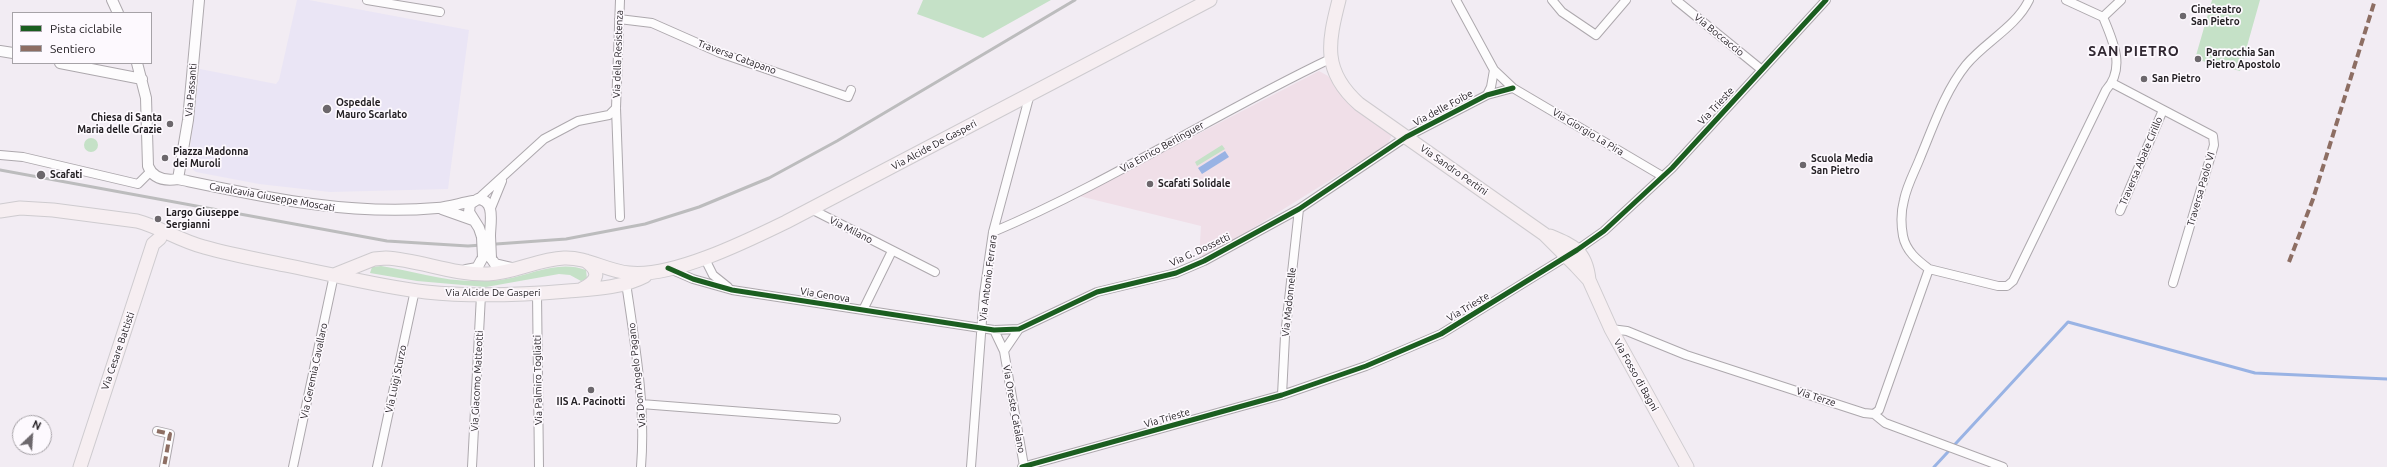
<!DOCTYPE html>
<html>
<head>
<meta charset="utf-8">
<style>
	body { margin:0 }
	#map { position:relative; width:2387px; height:467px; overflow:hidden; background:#f2ecf3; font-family:Ubuntu,sans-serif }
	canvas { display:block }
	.legend { position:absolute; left:12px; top:12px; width:140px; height:52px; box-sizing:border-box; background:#fdf9fe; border:1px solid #a6a2a7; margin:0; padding:5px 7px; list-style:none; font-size:12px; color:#242024 }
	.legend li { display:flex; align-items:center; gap:8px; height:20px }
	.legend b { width:20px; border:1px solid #a6a2a7 }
	.north { position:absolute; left:12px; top:415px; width:40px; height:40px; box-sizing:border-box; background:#fdf9fe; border:1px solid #a6a2a7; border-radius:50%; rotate:25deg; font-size:11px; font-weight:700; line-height:16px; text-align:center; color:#242024 }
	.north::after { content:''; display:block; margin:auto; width:14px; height:18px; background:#6c676c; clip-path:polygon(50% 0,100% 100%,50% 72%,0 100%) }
</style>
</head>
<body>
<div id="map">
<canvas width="2387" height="467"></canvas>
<ul class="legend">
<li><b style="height:5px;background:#1b5e20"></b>Pista ciclabile</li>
<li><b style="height:5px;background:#8d6e63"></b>Sentiero</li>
</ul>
<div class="north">N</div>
</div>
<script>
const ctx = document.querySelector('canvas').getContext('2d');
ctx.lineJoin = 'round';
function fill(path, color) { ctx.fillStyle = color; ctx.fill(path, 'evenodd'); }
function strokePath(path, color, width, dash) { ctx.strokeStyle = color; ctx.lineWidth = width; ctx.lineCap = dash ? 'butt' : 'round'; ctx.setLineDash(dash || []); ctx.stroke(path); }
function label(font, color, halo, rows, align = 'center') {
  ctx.font = font + ' Ubuntu,sans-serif'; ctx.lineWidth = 3.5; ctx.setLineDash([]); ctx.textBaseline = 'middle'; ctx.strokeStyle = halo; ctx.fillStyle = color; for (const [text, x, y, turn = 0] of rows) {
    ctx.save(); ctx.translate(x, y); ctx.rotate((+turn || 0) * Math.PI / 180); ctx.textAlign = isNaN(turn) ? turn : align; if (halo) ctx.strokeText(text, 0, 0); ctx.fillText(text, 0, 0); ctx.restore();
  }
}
fill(new Path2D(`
	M1319 71 1328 76 1346 98 1390 133 1391 137 1388 143 1374 153 1224 246 1199 259 1201 226 1079 196Z`), '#f0dfe8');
fill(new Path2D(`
	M297 0H309L469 30 448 189 330 192 259 184 196 172 191 168 189 158 200 69 276 84 279 80Z`), '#eae5f5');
fill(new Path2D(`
	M923 0H1051L983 38 917 14Z
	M2212 0H2260L2240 71 2195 59Z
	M84 145a7 7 0 1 1 14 0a7 7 0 1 1-14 0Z
	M1222 145 1225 149 1197 166 1195 162Z
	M381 266C412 271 446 282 478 281 487 281 497 281 506 279 533 274 559 260 586 270L587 279 581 281 570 275 559 274 486 287 417 281 370 273 372 267Z`), '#c5e1c7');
fill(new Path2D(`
	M1225 151 1229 157 1202 174 1198 168Z`), '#99b3e4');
strokePath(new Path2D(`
	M1934 467 2068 322 2255 373 2387 379`), '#99b3e4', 3);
const minor = new Path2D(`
	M367 0 440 12
	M1456 0 1494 70 1513 88 1662 176
	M1552 0 1562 12 1596 35 1626 0
	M1676 0 1762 70
	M2029 0C2016 27 1985 42 1966 65 1945 91 1933 127 1920 158 1915 171 1907 185 1904 200 1901 211 1901 225 1903 236 1906 251 1917 260 1929 269L1998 286H2007L2013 281 2106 90C2126 68 2113 41 2103 17L2066 0
	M2103 17 2121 0
	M619 19 652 23 720 53 848 97 851 90
	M2112 83 2213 136 2214 145 2173 283
	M1487 95 1491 87 1494 70
	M0 155 23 157 138 184 150 172
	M478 199 544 139 578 121 609 115 616 108
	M491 208 502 181
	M811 209 935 272
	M2120 211 2163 110
	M620 217 616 108 620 0
	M993 232C1109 183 1216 113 1330 59
	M704 257 713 275 728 287
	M670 269 693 279 732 290 994 330 1019 329 1097 292 1176 273 1204 261 1299 209 1406 137 1487 95 1513 88
	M626 283C635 344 646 406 641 467
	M537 293 539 467
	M863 310 892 251
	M1611 329 1627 331 1686 355 1864 413 1874 414 1879 410 1929 269
	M994 330 1004 351 1024 466
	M1004 351 1019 329
	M1282 395 1285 336 1299 209
	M641 404 836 419
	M1874 414 1885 423 2003 467
	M157 431 170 434 164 467
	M293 467 334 275
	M377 467 415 290
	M472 467 481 295
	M971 467 984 294 993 232 1030 94
	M1022 467 1282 395 1366 366 1441 334 1577 250 1604 231 1672 168 1826 0`);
const tertiary = new Path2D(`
	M112 0 118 13
	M0 51 13 53
	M60 63 142 79
	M137 63 146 98 148 166C153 179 165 181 178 179 264 197 349 216 437 208 449 207 461 203 473 201
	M178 179 188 120 199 0
	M442 209 473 220
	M482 237 479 228 469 212 470 204 478 199C496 200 490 223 490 236
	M491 258 495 264 512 268
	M466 270 477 268 483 257`);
const primary = new Path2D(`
	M1339 0C1328 43 1322 71 1359 104L1544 234 1576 266 1589 280 1611 329 1687 467
	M0 211 20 208 53 210 137 221C160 227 180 241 204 247 232 255 261 260 290 266 335 275 380 287 426 292 473 297 521 295 568 291 594 289 622 288 645 276
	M1550 236C1574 246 1586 251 1589 280
	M334 275 374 259 386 258C420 260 453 275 488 274 514 273 538 259 564 258 587 257 606 271 629 273 672 278 747 241 786 222L1210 0
	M582 289C598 281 601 272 586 261
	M80 467 153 244 160 238`);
strokePath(minor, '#ada8ad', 10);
strokePath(tertiary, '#ada8ad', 12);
strokePath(primary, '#cecbcf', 15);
strokePath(minor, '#fdfcfd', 8);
strokePath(tertiary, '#fdfcfd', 10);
strokePath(primary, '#f6eef1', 13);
strokePath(new Path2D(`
	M0 170 387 241 468 246 566 239 645 224 699 207 769 178 837 141 1075 0`), '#bcbcbd', 3);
const tertiaryBridge = new Path2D(`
	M490 236 491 258
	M482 237 483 257`);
strokePath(tertiaryBridge, '#ada8ad', 12, []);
strokePath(tertiaryBridge, '#fdfcfd', 10);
strokePath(new Path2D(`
	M2289 262 2313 199 2375 0
	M157 431 170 434 164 467`), '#8d6e63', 4, [8, 4]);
strokePath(new Path2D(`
	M668 268 693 279 732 290 994 330 1019 329 1097 292 1176 273 1204 261 1299 209 1406 137 1487 95 1513 88
	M1022 467 1282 395 1366 366 1441 334 1577 250 1604 231 1672 168 1826 0`), '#1b5e20', 5);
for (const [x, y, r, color] of [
	[2183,16,4,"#6c676c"],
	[2198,59,4,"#6c676c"],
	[2144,79,4,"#6c676c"],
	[327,109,5,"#6c676c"],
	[170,124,4,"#6c676c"],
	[165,158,4,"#6c676c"],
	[1803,165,4,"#6c676c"],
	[41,175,5,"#6c676c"],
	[1150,184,4,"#6c676c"],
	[158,219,4,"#6c676c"],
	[591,390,4,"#6c676c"]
]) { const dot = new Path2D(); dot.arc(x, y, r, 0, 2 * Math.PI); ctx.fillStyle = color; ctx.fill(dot); strokePath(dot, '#fdf9fe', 1.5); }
label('bold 10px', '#242024', '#fdf9fe', [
	["Cineteatro",2191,10],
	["San Pietro",2191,22],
	["Parrocchia San",2206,53],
	["Pietro Apostolo",2206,65],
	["San Pietro",2152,79],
	["Ospedale",336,103],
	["Mauro Scarlato",336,115],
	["Chiesa di Santa",162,118,"right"],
	["Maria delle Grazie",162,130,"right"],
	["Piazza Madonna",173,152],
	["dei Muroli",173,164],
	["Scuola Media",1811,159],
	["San Pietro",1811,171],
	["Scafati",50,175],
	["Scafati Solidale",1158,184],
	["Largo Giuseppe",166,213],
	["Sergianni",166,225],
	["IIS A. Pacinotti",591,402,"center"]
], 'left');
label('10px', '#242024', '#fdf9fe', [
	["Via Boccaccio",1719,35,39],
	["Via della Resistenza",618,54,-88],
	["Traversa Catapano",737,57,20],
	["Via Passanti",191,90,-85],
	["Via Trieste",1716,106,-47],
	["Via delle Foibe",1443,108,-28],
	["Via Giorgio La Pira",1588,132,31],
	["Via Alcide De Gasperi",934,145,-28],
	["Via Enrico Berlinguer",1162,147,-29],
	["Traversa Abate Cirillo",2141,161,-67],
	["Via Sandro Pertini",1454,170,35],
	["Traversa Paolo VI",2201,189,-74],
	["Cavalcavia Giuseppe Moscati",272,197,10],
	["Via Milano",851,230,27],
	["Via G. Dossetti",1200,250,-25],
	["Via Antonio Ferrara",988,278,-83],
	["Via Alcide De Gasperi",493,293],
	["Via Genova",825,295,9],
	["Via Madonnelle",1289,302,-84],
	["Via Trieste",1468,307,-31],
	["Via Cesare Battisti",118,351,-71],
	["Via Geremia Cavallaro",314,371,-78],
	["Via Don Angelo Pagano",637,375,-96],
	["Via Fosso di Bagni",1636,375,61],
	["Via Luigi Sturzo",396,379,-78],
	["Via Palmiro Togliatti",538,380,-91],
	["Via Giacomo Matteotti",477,381,-87],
	["Via Terze",1816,397,18],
	["Via Oreste Catalano",1014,409,80],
	["Via Trieste",1167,418,-16]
]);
ctx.letterSpacing = '1px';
label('bold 14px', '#312832', '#fdf9fe', [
	["SAN PIETRO",2134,51]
]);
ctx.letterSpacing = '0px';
</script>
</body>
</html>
